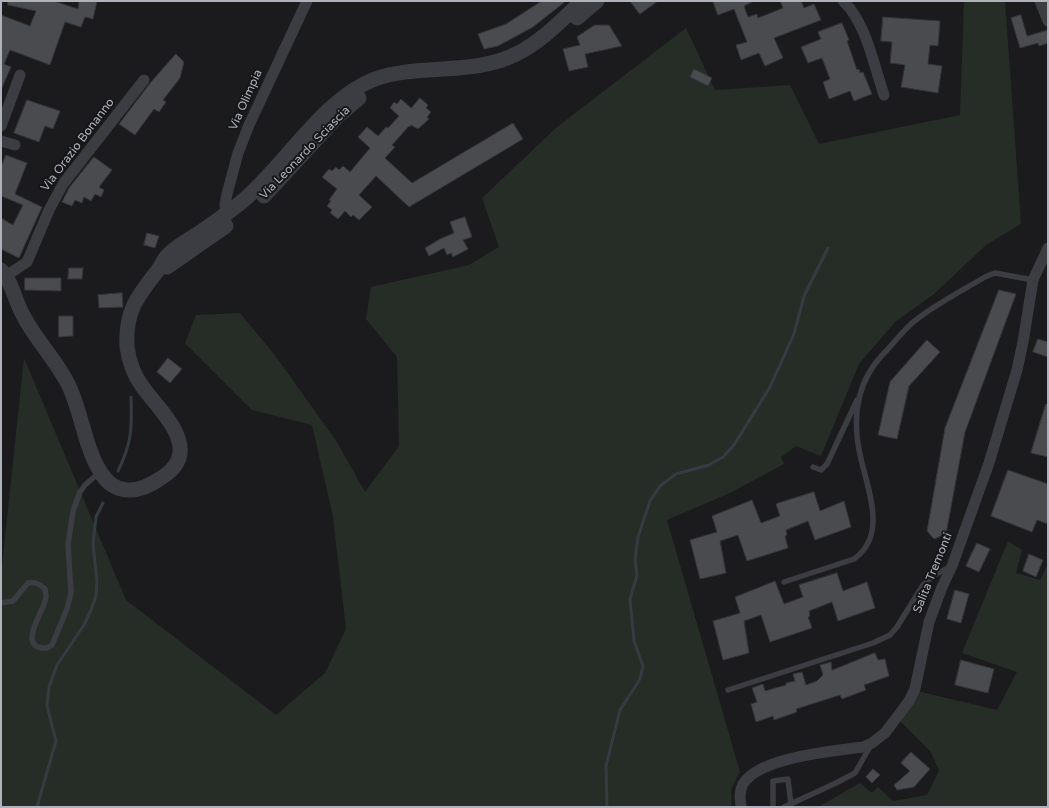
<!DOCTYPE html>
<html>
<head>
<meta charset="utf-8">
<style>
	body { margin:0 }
	#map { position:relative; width:1049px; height:808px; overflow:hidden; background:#1b1b1d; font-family:"Varela Round",sans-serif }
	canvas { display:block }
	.frame { position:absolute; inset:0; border:2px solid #afb2bb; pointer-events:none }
</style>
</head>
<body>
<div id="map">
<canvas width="1049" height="808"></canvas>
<div class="frame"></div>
</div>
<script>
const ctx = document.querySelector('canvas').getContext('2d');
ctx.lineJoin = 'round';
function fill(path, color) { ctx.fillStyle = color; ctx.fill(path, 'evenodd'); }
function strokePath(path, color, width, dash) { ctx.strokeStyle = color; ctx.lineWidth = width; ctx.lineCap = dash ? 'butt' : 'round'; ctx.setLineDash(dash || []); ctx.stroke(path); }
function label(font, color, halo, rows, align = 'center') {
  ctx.font = font + ' "Varela Round",sans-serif'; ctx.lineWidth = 4; ctx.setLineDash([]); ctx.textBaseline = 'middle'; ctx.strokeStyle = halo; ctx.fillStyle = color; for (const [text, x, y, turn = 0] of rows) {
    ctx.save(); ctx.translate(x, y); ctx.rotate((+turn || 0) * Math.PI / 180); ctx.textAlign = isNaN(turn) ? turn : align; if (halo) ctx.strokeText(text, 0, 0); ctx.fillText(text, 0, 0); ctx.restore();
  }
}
fill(new Path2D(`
	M964 1H1005L1021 224 986 245 934 294 895 322 859 364 821 456 796 446 781 457 784 464 730 493 667 520 740 772 731 789 732 807H1V575L24 358 126 600 276 715 325 673 346 629 333 517 312 425 252 410 185 343 196 315 240 313 274 354 337 442 365 492 399 446 397 357 366 319 371 287 469 265 499 247 482 198 557 127 686 28 715 90 790 85 819 144 960 115Z
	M1008 541 1022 550 1016 573 1040 580 1048 564V807H818L860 783 872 793 878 787 893 801 927 795 939 771 931 752 898 719 917 691 997 710 1017 672 962 653Z`), '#252d26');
strokePath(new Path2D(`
	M118 471C132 442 132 429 131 397
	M37 807 56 741 47 706 49 687 57 665 84 625 91 610 96 596 97 581 93 544 96 517 103 503
	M607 807 606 766 620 710 640 679 643 666 634 641 630 599 637 575 635 560 638 537 650 501 660 486 676 474 709 465 723 457 734 445 770 387 794 334 804 296 828 248`), '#343c42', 3);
const building = new Path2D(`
	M8 1H54L78 9 79 1H97L93 19 85 17 81 27 65 22 50 65 10 50 4 64 11 67 1 90V15L30 26 36 11 8 5Z
	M542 1H566L533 27 498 46 484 49 478 34 506 24Z
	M630 1H658L640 14Z
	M713 1H754L744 6 748 17 757 14 758 18 783 8 780 1H801L804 8 814 4 821 20 774 38 783 58 765 66 759 53 741 60 736 45 747 42 734 9 718 15Z
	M1021 15 1027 36 1048 30V43L1039 46 1038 43 1020 48 1011 18Z
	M883 17 940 21 938 46 930 45 928 64 942 66 938 93 901 87 905 65 890 63 892 42 881 41Z
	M842 23 849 40 847 41 857 70 859 69 860 73 863 72 872 94 854 101 850 91 829 99 823 82 830 79 822 58 808 63 801 47 821 39 818 32Z
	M595 25H609L622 46 585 54 588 67 569 71 563 49 580 45 577 37Z
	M176 54 184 62 180 78 163 100 166 102 159 112 154 109 135 135 119 124 151 82Z
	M694 69 712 78 708 86 690 77Z
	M420 98 428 105 426 108 431 112 427 117 429 119 418 129 411 125 410 127 409 126 392 145 395 147 385 158 412 183 513 123 523 139 409 207 376 176 359 195 372 207 359 220 353 215 351 217 345 211 338 219 330 213 332 210 327 206 331 201 329 200 337 189 322 177 329 169 332 171 336 167 339 170 343 166 350 172 370 148 358 137 367 127 378 136 386 127 388 128 399 116 390 108 394 102 397 104 401 99 411 108Z
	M27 100 60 111 53 129 45 126 39 142 14 133Z
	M6 155 27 163 15 194 42 207 19 258 1 249V218L13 225 23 205 1 196V167Z
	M94 157 112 170 99 187 104 190 101 197 95 194 91 201 84 197 82 203 75 200 72 206 62 202 69 188Z
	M465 217 472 237 463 240 468 249 453 257 451 253 447 255 444 248 429 256 425 248 440 239 454 233 450 222Z
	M147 233 159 236 155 248 144 245Z
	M69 268H83L82 279H68Z
	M25 278H61V291L25 290Z
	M999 290 1016 294 965 432 946 534 934 539 927 531 945 428Z
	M122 293 123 307 99 308 98 295Z
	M59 316H73V336L59 337Z
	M1038 339 1048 342V357L1033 352Z
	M927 340 940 352 909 386 897 439 878 435 890 382Z
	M168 358 182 369 170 383 157 372Z
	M1046 404H1048V457L1031 453Z
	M1008 470 1048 484V524L1037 520 1032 532 991 516Z
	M814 492 820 511 844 501 851 527 815 540 808 521 786 530 787 535 785 536 788 548 747 561 738 535 720 541 726 573 700 579 690 540 717 532 712 516 752 500 761 523 780 516 776 504Z
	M977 543 990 549 979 572 966 566Z
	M1029 554 1043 560 1036 577 1023 571Z
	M837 573 843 591 867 582 875 608 838 621 832 602 809 611 810 616 808 617 812 628 770 642 761 615 744 621 749 653 723 660 713 621 740 613 735 597 775 581 784 604 803 597 799 585Z
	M955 590 969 594 961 623 947 619Z
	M875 653 878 660 885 659 889 676 864 685 866 690 842 699 840 695 796 709 797 712 774 720 773 716 756 722 751 704 757 702 752 688 763 684 765 691 786 685V683L795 681 793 674 802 672 806 685 817 681 823 675 820 665 831 662 832 670Z
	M961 660 994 669 988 693 955 685Z
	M911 752 930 769 914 787 897 790 894 785 910 771 901 763Z
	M873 769 880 775 872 783 866 777Z`);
fill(building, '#4a4b4f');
strokePath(building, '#353539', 1);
strokePath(new Path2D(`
	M813 467 821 470 827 464 857 400
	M784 582 854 559C894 530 859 475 857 435 855 413 858 392 869 373 874 364 881 356 888 349 897 339 906 327 917 319 938 303 963 290 985 277L995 273 1033 280
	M1 603 13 601 28 583C36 582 40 584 45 589 46 593 47 597 45 601 42 614 16 649 47 648L52 645 67 609 71 593 68 545 73 511 80 492 85 485 100 472
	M728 690 873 643 890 635 897 627 923 585 934 575 950 567
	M773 807V781L788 779 791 804
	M784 807 836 783 855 773 871 745`), '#3c3d42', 5.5);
strokePath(new Path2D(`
	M843 1C866 22 874 66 884 95
	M1040 1 1048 21
	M1 126 20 75
	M1 141 15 145
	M226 219 225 204 227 194 238 153 249 125 307 1
	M6 276 27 262 49 210 63 184 144 80
	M741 807C740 799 739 792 743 784 759 757 834 751 863 747L872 743 885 733 909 701 915 689 929 622 942 587 952 566 989 463 1017 370 1023 342 1033 280 1048 248`), '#3c3d42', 11);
strokePath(new Path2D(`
	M577 18 597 1
	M264 196 338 116 359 98
	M167 267 226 226
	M1 270C13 283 15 302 24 317 36 340 56 360 68 384 82 412 84 446 101 473 107 483 116 489 127 490 139 491 151 485 161 478 206 450 160 412 142 386 133 374 129 361 127 347 125 311 137 297 158 270 161 266 163 261 166 257 174 248 186 241 196 235 211 225 225 215 239 204 284 168 322 99 375 79 420 63 473 76 516 54 541 42 562 20 582 1`), '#3c3d42', 15);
label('12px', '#afb2bb', '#161618', [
	["Via Olimpia",246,100,-66],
	["Via Orazio Bonanno",78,145,-53],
	["Via Leonardo Sciascia",305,153,-46],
	["Salita Tremonti",933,573,-68]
]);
</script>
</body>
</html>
